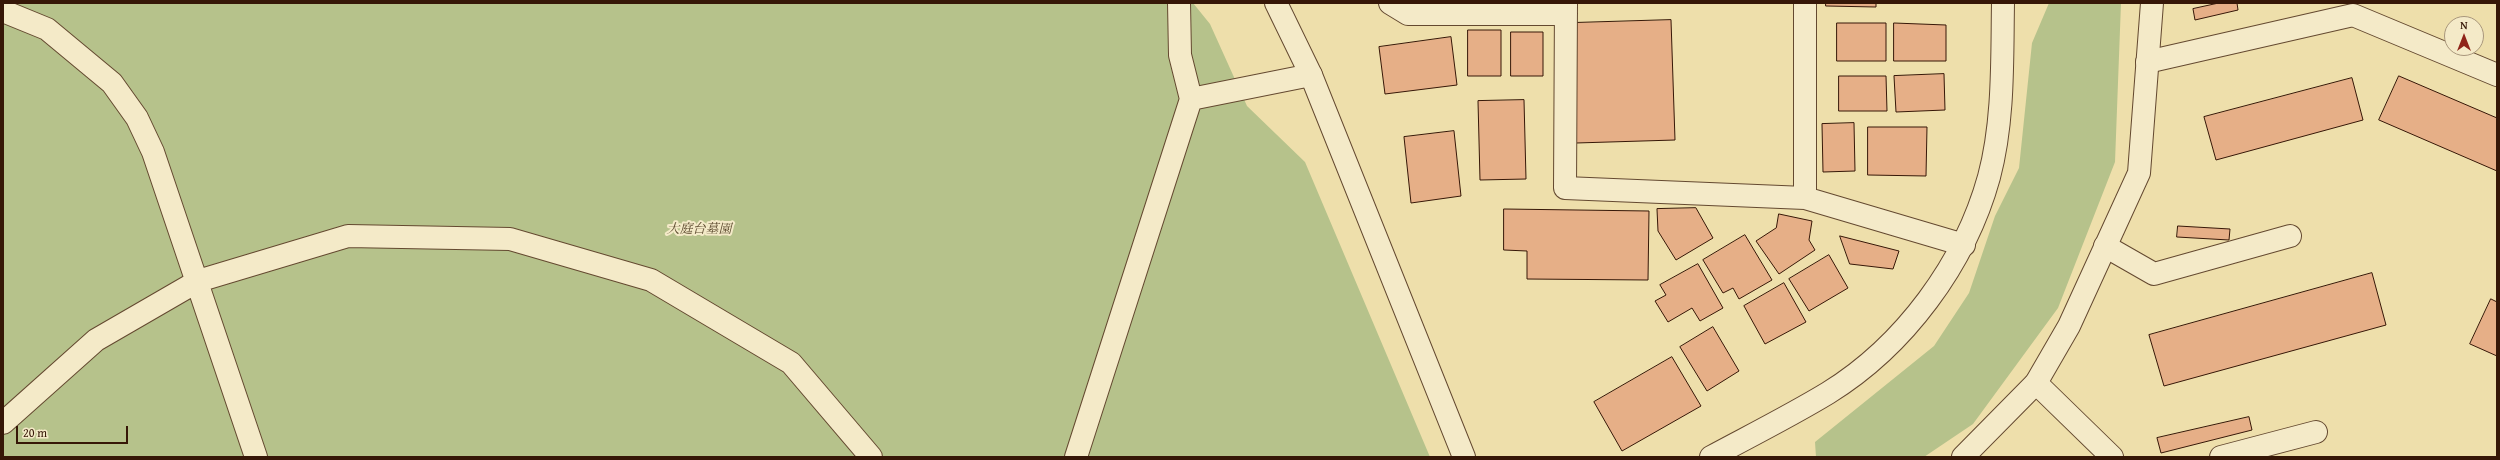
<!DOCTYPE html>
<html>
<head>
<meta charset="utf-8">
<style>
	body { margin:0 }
	#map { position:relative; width:2500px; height:460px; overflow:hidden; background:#eedfab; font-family:"Gentium Book Plus",serif }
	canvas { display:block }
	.frame { position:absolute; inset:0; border:4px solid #361707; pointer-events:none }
	.north { position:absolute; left:2444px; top:16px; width:40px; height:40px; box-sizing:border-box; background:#f4eac8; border:1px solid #a8967b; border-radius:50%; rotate:0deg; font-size:11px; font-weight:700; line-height:16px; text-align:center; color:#361707 }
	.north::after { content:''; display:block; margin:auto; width:14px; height:18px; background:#8f2418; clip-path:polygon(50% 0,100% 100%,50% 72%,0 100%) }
	.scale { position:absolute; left:16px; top:426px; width:112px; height:18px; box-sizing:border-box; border:2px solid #361707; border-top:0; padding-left:5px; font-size:12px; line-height:14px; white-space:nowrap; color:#361707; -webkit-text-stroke:3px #f4eac8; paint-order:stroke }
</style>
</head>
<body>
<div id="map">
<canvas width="2500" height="460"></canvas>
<div class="frame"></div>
<div class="north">N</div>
<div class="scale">20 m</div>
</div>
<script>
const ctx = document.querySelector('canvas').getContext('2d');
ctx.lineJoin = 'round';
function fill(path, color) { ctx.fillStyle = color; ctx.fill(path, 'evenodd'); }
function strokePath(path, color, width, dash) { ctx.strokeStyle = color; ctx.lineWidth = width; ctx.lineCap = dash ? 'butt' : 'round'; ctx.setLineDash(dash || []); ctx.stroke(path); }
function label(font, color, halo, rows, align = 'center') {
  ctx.font = font + ' "Gentium Book Plus","Noto Serif JP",serif'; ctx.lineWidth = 4; ctx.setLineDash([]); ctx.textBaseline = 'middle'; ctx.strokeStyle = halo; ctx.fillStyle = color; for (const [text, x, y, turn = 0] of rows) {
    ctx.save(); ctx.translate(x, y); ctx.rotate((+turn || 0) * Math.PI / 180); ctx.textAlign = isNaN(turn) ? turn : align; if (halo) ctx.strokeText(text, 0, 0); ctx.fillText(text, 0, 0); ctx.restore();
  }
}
fill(new Path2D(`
	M3 3H1193L1210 24 1247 106 1305 162 1430 457H3Z
	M2049 3H2121L2115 162 2058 308 1973 424 1924 457H1816L1815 442 1934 346 1969 293 1995 216 2019 168 2032 43Z`), '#b6c28b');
const building = new Path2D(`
	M1826 3H1876V7L1826 6Z
	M2219 3H2237L2238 10 2195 20 2193 9Z
	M1671 20 1675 140 1576 143 1572 23Z
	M1837 23H1886V61H1837Z
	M1894 23 1946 25V61H1894Z
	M1468 30H1501V76H1468Z
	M1511 32H1543V76H1511Z
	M1451 37 1457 85 1385 94 1379 47Z
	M1944 74 1945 110 1896 112 1894 76Z
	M1839 76H1886L1887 111H1839Z
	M2399 76 2497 118V171L2379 120Z
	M2352 78 2363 120 2216 160 2204 117Z
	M1524 100 1526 179 1480 180 1478 101Z
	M1854 123 1855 171 1823 172 1822 124Z
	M1868 127H1927L1926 176 1868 175Z
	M1454 131 1461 196 1411 203 1404 137Z
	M1696 208 1713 238 1676 260 1658 231 1657 209Z
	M1504 209 1649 211 1648 280 1527 279V251L1504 250Z
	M1779 214 1812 221 1809 240 1815 250 1779 274 1756 241 1776 228Z
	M2178 226 2230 229 2229 240 2177 237Z
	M1745 235 1772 280 1739 299 1733 288 1723 293 1703 260Z
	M1840 236 1899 251 1893 269 1850 264Z
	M1829 255 1848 288 1809 311 1789 279Z
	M1698 264 1723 308 1700 321 1692 308 1668 322 1655 301 1666 295 1660 285Z
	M2372 273 2386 325 2164 386 2149 335Z
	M1784 283 1806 322 1765 344 1744 306Z
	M2491 299 2497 302V356L2470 344Z
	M1713 327 1739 371 1707 391 1680 347Z
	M1672 357 1701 406 1622 451 1594 402Z
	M2249 417 2252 430 2161 453 2157 438Z`);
fill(building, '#e6af87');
strokePath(building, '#361707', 1);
const service = new Path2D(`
	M3 11 47 29 112 83 137 118 153 152 256 457
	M2147 62 2353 15 2497 75
	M1191 99 1311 75
	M2105 246 2154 274 2290 236
	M2036 383 2112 457
	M3 423 96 340 198 281 348 236 510 239 651 280 791 363 871 457
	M1076 457 1191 99 1180 55 1179 3
	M2221 457 2316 432`);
const minor = new Path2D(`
	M1390 3 1408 14H1566
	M1566 3 1565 188 1805 198 1964 245
	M1805 3V198
	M1963 457 2036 383 2069 326 2139 173 2152 3`);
const tertiary = new Path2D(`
	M1276 3 1311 75 1464 457
	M1711 457C1750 436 1790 416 1828 393 1904 346 1965 264 1989 177 2004 121 2002 60 2003 3`);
strokePath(service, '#644930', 24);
strokePath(minor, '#644930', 24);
strokePath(tertiary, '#644930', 24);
strokePath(service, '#f4eac8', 22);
strokePath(minor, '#f4eac8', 22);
strokePath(tertiary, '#f4eac8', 22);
label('italic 13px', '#5c4a2f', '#f4eac8', [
	["大庭台墓園",699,230]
]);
</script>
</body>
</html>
